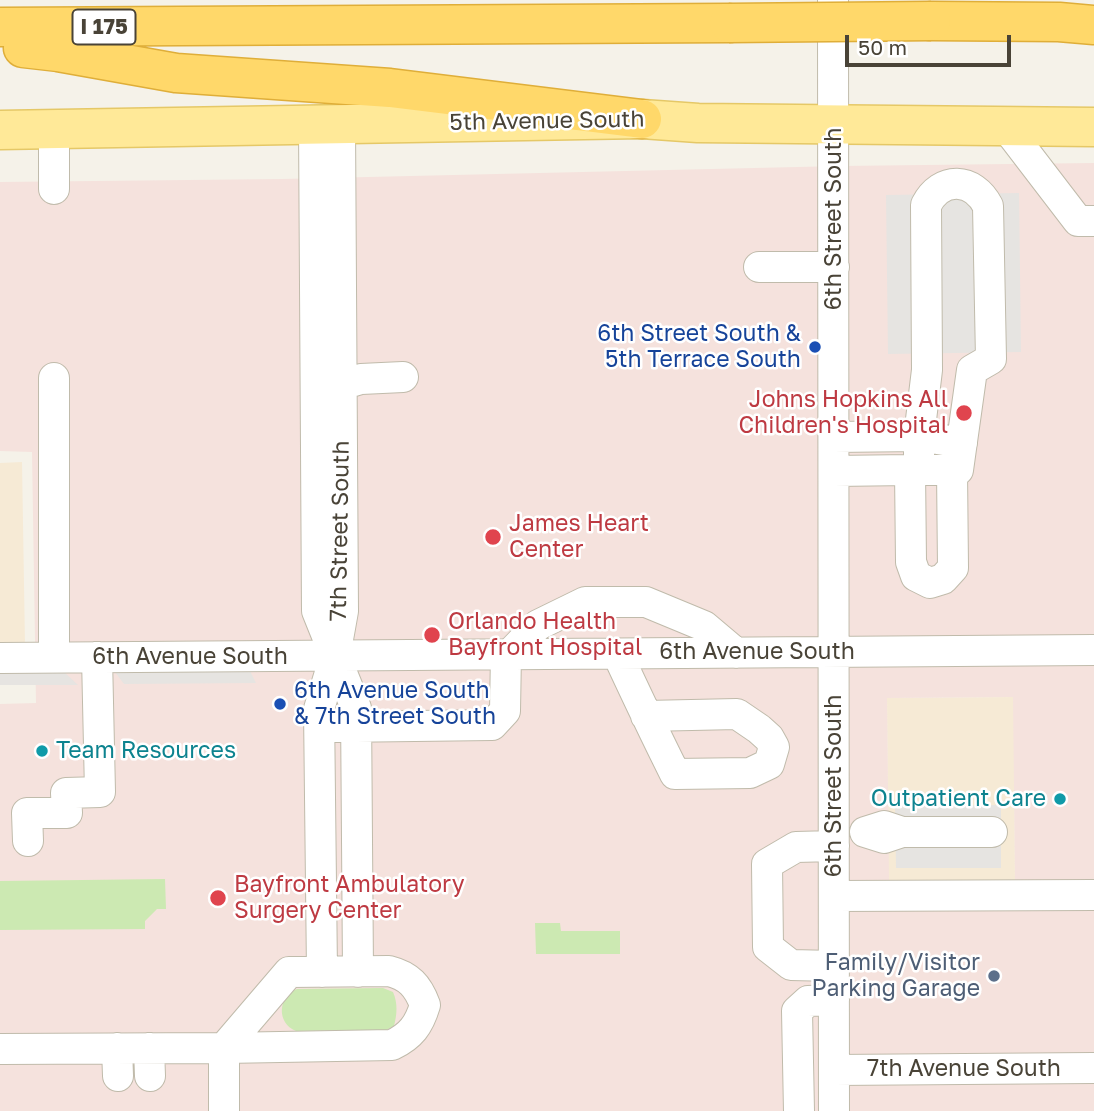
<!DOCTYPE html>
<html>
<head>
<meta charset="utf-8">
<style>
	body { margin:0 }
	#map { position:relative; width:1094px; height:1111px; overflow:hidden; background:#f5f2e9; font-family:"Golos Text",sans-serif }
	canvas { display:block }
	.scale { position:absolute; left:845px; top:35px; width:166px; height:32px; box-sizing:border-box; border:4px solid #494337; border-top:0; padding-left:9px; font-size:21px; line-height:24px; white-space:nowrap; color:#494337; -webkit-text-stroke:5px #fff; paint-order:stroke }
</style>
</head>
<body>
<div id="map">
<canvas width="1094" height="1111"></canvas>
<div class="scale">50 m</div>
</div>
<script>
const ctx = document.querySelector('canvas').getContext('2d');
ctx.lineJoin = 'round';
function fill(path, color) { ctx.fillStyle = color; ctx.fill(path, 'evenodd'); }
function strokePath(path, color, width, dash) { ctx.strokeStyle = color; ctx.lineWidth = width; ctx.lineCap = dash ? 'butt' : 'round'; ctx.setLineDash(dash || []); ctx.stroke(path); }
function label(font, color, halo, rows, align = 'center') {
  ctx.font = font + ' "Golos Text",sans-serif'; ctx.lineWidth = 5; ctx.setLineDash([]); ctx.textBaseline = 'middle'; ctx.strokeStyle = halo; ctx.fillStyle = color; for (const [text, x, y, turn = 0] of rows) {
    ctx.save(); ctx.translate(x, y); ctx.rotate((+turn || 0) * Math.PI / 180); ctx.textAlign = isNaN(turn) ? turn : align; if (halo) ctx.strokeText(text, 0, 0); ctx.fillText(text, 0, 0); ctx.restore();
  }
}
fill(new Path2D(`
	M22 462 25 645H0V463Z
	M1014 697 1015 880 888 881 887 698Z`), '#f6ead5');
fill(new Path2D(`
	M1094 163V1111H0V704L36 703 32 452 0 451V182L282 179 840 166ZM1013 697 1015 880 889 881 887 698Z`), '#f5e2dd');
fill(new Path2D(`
	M165 879 166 909H157L145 921V929L0 930V881Z
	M535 923H560L561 931H620V954H536Z
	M383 988 393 992C398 1003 397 1015 394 1026L386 1030 296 1031C276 1023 278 996 297 989Z`), '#cce9b2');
fill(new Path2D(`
	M1019 193 1021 352 888 354 886 195Z
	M250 671 256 683 124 684 115 672Z
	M64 672 78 685H0V673Z
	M1001 805V868H896L895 806Z`), '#e6e4e1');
const minor = new Path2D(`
	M833 0 834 1111
	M314 124 317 611 356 708 358 972
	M1006 127 1078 221H1094
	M54 129V189
	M759 267H834
	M323 385H341L361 379 403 377
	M834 437 919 436 962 443
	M910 470 911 562 916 576 930 583 943 579 953 568 952 470
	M834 471 910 470H958L972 370 991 359 988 206C973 177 941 176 926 205L927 370 919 436V470
	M617 653C636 694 655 734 675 774L750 773 769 764 774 747 769 738 759 729 737 714 646 716
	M510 654 538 625 585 602H646L704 626 736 653
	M54 657V378
	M0 658 1094 650
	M337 727 492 725 505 711 506 654
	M902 832 884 838 865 832 884 826 902 832H992
	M28 841 27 813H67L66 793 100 792 97 657
	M834 846 796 847 767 864 768 947 791 965 834 966
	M834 896 1094 895
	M389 971C409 976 418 986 425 1005 419 1025 411 1036 392 1045L224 1048 289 972Z
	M322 972 319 709 335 656 343 611 340 124
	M117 1048 118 1076
	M149 1048 150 1076
	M0 1049 224 1048V1111
	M834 1070 1094 1068
	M799 1111 797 1011 808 1001 834 1000`);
const major = new Path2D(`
	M0 130 642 119 698 123 1094 127`);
const highway = new Path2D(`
	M931 21 1059 22 1094 25
	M0 27 729 23
	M23 48 58 52 176 73 390 88 642 119`);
strokePath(minor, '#c0bbab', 32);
strokePath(major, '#e5c867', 41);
strokePath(highway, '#dfae39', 41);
strokePath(minor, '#fff', 30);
strokePath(major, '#ffe998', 38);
strokePath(highway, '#ffd86a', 38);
const highwayBridge = new Path2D(`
	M729 23 931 21`);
strokePath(highwayBridge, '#dfae39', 41, []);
strokePath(highwayBridge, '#ffd86a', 38);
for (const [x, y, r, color] of [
	[815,347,7,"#1a4fb4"],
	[964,413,9,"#e0444e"],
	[493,537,9,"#e0444e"],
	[432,635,9,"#e0444e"],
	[280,704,7,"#1a4fb4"],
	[42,751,7,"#0f9aa8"],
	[1060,799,7,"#0f9aa8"],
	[218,898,9,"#e0444e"],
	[994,976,7,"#5c6f8a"]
]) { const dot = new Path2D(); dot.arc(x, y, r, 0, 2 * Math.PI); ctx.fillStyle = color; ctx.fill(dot); strokePath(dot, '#fff', 2.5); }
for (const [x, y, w] of [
	[104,27,63]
]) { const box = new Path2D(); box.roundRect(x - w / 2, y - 17.5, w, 35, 5); ctx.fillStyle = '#fff'; ctx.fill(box); strokePath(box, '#494337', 2); }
label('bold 21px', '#494337', null, [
	["I 175",104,27]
]);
label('23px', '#494337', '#fff', [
	["5th Avenue South",547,121,-1],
	["6th Street South",834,219,-90],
	["7th Street South",340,531,-89],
	["6th Avenue South",757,652],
	["6th Avenue South",190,657],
	["6th Street South",834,786,-90],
	["7th Avenue South",964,1069]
]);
label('23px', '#164399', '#fff', [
	["6th Street South &",801,334],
	["5th Terrace South",801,360],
	["6th Avenue South",294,691,"left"],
	["& 7th Street South",294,717,"left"]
], 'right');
label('23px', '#be3a42', '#fff', [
	["Johns Hopkins All",948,400,"right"],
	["Children's Hospital",948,426,"right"],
	["James Heart",509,524],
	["Center",509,550],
	["Orlando Health",448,622],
	["Bayfront Hospital",448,648],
	["Bayfront Ambulatory",234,885],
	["Surgery Center",234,911]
], 'left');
label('23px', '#0d838f', '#fff', [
	["Team Resources",56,751],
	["Outpatient Care",1046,799,"right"]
], 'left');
label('23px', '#4e5e75', '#fff', [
	["Family/Visitor",980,963],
	["Parking Garage",980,989]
], 'right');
</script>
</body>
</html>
